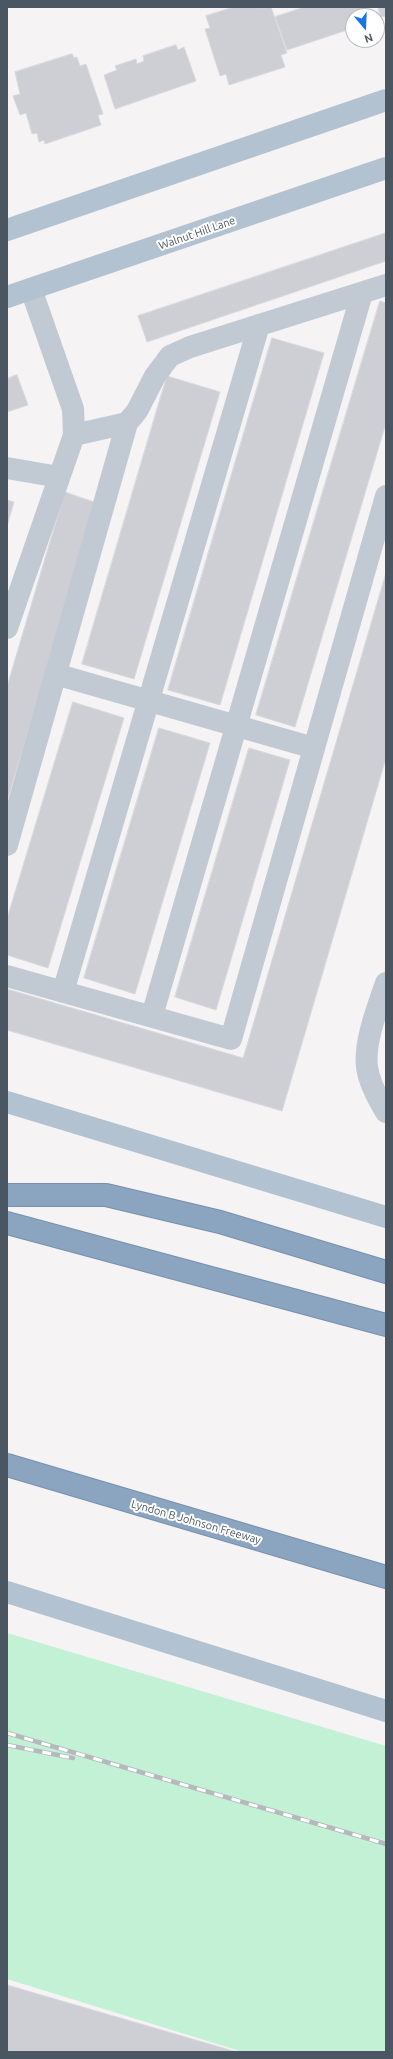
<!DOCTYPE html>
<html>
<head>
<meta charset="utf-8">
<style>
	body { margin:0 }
	#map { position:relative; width:393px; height:2059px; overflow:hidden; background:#f5f3f3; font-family:Ubuntu,sans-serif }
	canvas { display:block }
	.frame { position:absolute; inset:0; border:8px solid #4a5661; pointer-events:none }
	.north { position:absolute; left:345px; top:8px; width:40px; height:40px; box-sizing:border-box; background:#fff; border:1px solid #b7bbc0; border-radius:50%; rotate:161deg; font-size:11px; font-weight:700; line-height:16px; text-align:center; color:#4a5661 }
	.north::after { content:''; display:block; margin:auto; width:14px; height:18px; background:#1a73e8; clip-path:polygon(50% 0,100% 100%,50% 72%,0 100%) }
</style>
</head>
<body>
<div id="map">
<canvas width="393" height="2059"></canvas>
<div class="frame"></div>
<div class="north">N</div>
</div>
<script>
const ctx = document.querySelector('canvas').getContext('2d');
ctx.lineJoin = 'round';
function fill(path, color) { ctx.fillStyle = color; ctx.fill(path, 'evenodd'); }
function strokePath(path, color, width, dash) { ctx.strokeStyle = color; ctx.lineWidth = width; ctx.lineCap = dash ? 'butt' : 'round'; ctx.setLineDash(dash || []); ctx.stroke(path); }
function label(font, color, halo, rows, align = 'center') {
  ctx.font = font + ' Ubuntu,sans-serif'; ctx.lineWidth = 4; ctx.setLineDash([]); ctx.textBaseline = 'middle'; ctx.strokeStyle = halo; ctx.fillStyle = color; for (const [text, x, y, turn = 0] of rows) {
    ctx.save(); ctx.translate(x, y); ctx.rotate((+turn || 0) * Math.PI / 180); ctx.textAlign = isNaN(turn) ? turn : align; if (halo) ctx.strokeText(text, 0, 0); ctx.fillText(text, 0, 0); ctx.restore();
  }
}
fill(new Path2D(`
	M7 1633 386 1746V2052H243L7 1979Z`), '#c3f1d5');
const building = new Path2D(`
	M234 7 265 8 271 7 287 53 281 55 285 67 229 85 226 74 220 76 205 29 210 28 206 16Z
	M305 7H363L366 16H353V28L287 50 275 17Z
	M378 7H386V16L381 17Z
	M176 45 178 50 184 47 196 81 115 109 104 75 117 70 115 66 136 59 137 64 144 61 143 56Z
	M72 54 74 58 77 57 80 66 86 64 103 114 98 115 101 125 45 144 44 140 39 142 37 133 32 134 26 113 20 115 13 96 20 94 15 72Z
	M386 233V261L147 342 138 316Z
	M380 301 386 303V423L295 727 256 715Z
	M272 338 324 353 220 705 168 690Z
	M17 375 28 405 7 412V379Z
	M167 376 220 392 134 679 82 664Z
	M65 492 97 503 7 802V687Z
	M7 500 14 502 7 526Z
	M386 573V758L282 1111 7 1030V989L243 1058Z
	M73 702 124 718 48 968 7 955V919Z
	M159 728 210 743 135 994 84 978Z
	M249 748 290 760 216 1010 175 997Z
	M7 1985 237 2052H7Z`);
fill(building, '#cdcfd5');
strokePath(building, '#d7d9de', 1);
const highway = new Path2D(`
	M7 1195H106L220 1222 386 1272
	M7 1223 386 1325
	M7 1465 386 1577`);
strokePath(highway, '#7690ad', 24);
strokePath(new Path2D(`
	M74 435 127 423 137 411 155 376 170 356 190 347 386 285
	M7 468 59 477
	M7 628 74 435 73 409 31 289
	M55 674 314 748
	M7 845 127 423
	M7 976 231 1039 386 496
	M386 983C378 1007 364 1041 367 1067 369 1082 378 1099 386 1112
	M63 992 259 325
	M152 1016 362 293`), '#c1cad2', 22);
strokePath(new Path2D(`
	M7 230 386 100
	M7 297 386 168
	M7 1102 386 1217
	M7 1592 386 1711`), '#b3c2d1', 22);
strokePath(highway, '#8ba5c1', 22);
const rail = new Path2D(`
	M7 1733 386 1844
	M7 1745 73 1758`);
strokePath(rail, '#b5b8bd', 4.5);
strokePath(rail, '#fff', 3, [9]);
label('11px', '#4a5661', '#fff', [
	["Walnut Hill Lane",197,233,-19],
	["Lyndon B Johnson Freeway",196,1522,16]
]);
</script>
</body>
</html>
